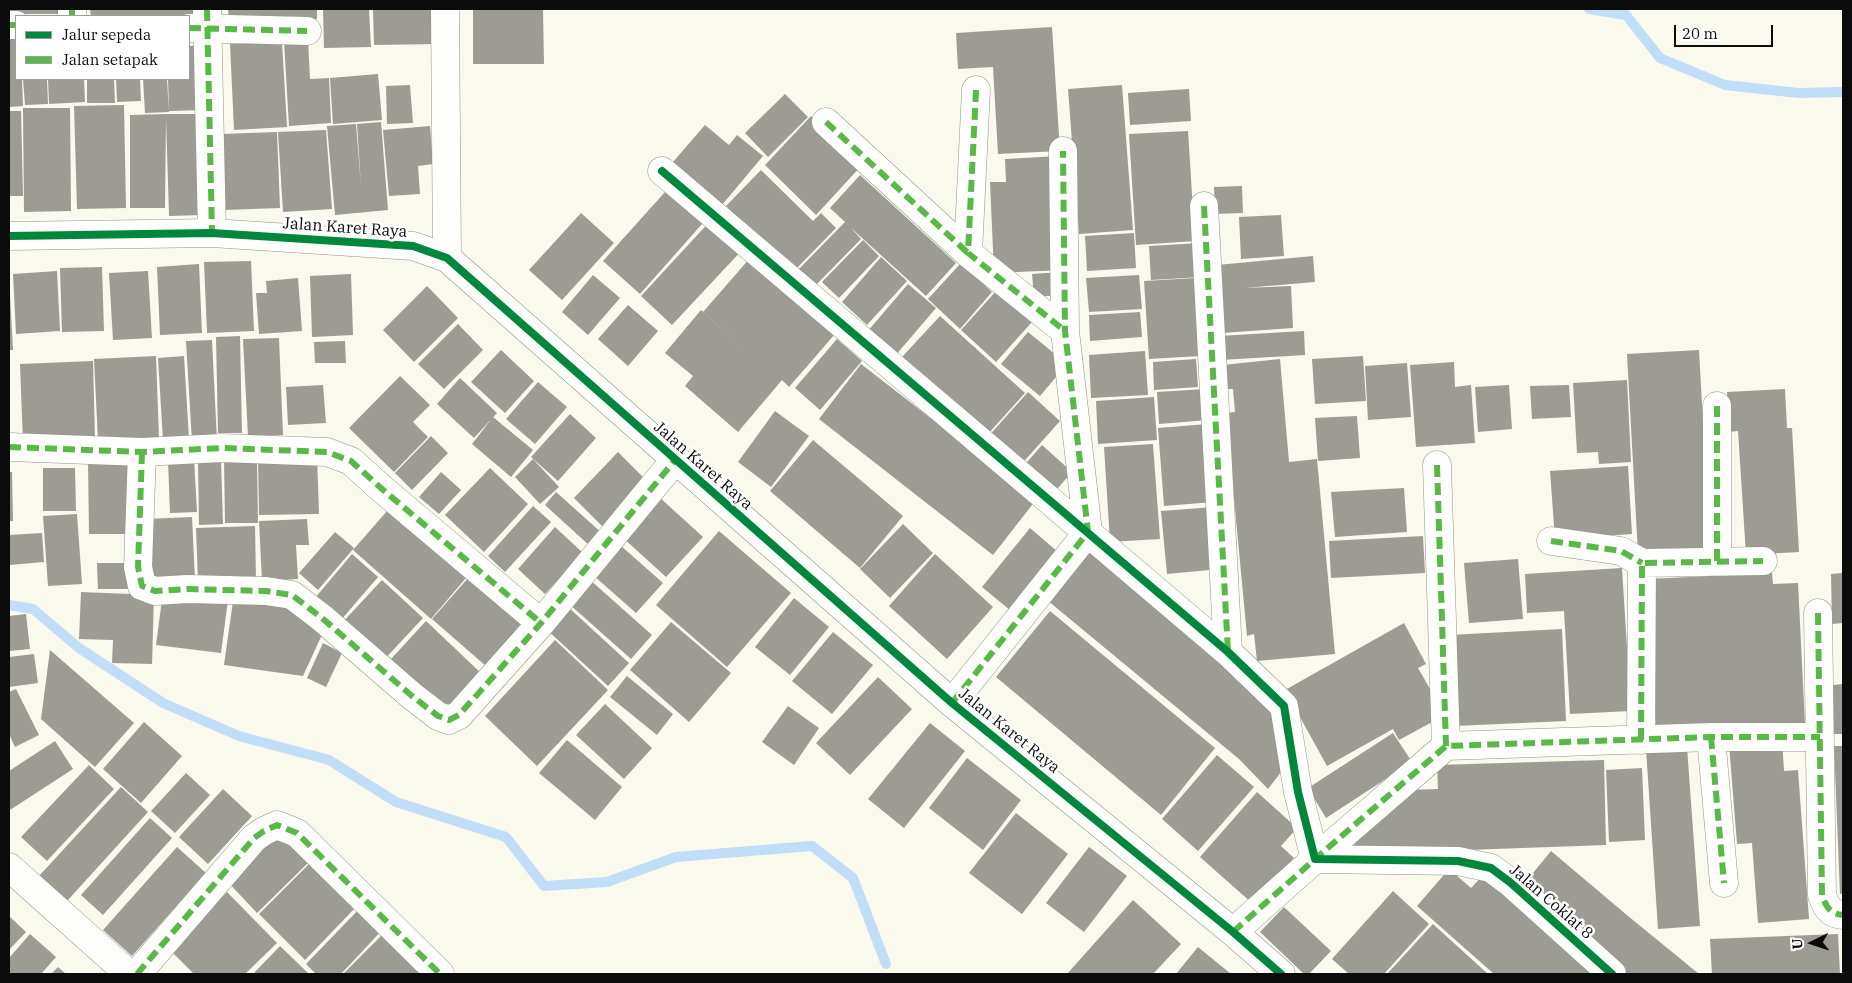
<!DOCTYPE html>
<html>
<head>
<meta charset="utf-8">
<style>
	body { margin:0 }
	#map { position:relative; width:1852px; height:983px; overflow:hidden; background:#faf9ed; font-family:"IBM Plex Serif",serif }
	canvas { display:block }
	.frame { position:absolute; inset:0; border:10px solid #0b0b0b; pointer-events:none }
	.legend { position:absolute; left:15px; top:15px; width:175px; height:65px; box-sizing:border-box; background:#fff; border:1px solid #9d9d9d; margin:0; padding:6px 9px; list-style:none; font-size:15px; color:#0b0b0b }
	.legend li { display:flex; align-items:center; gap:10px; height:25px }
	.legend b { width:25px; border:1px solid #9d9d9d }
	.north { position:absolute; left:1787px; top:918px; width:50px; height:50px; -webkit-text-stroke:4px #fff; paint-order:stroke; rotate:266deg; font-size:14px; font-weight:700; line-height:20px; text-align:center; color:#0b0b0b }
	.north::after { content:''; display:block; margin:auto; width:18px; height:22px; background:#0b0b0b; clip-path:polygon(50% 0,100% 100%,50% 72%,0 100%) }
	.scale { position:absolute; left:1674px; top:25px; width:99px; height:22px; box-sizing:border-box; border:2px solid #0b0b0b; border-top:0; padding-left:6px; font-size:15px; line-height:18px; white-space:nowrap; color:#0b0b0b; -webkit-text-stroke:4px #fff; paint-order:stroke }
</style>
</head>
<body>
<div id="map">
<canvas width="1852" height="983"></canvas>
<div class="frame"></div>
<ul class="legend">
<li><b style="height:6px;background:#00873e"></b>Jalur sepeda</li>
<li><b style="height:6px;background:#58b947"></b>Jalan setapak</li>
</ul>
<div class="north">U</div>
<div class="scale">20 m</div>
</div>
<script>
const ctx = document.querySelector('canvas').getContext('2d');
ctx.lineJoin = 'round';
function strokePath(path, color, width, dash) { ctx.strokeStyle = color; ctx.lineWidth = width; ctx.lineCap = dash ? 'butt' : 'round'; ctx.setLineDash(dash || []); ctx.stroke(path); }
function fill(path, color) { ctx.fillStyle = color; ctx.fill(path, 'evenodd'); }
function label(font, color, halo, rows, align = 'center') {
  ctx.font = font + ' "IBM Plex Serif",serif'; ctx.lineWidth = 5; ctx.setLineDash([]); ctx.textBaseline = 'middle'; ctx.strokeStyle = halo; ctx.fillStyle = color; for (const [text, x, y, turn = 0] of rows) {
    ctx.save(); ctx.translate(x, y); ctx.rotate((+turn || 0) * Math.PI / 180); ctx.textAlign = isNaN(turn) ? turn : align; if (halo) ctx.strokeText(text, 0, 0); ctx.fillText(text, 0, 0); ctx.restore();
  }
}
strokePath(new Path2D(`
	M1589 9 1626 15 1660 58 1725 85 1799 93 1843 92
	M9 605 33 609 79 648 163 703 239 736 329 760 396 802 506 837 544 886 607 882 676 857 812 846 853 878 886 964`), '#c2ddf6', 10);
fill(new Path2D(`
	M10 9H67V14H10Z
	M90 9H200V24L189 16H91Z
	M228 9H317V19L229 23Z
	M323 9H369L371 47 324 48Z
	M373 9H435L436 44 374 45Z
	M473 9H543L544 64H473Z
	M1052 27 1060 151 998 154 993 67 958 69 956 33Z
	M9 38H16V79H22L23 106 9 107Z
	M308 40 310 79 329 78 331 123 289 126 284 41Z
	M282 42 287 127 234 130 230 44Z
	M204 45 205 110 169 111 168 79H189V46Z
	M378 74 382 120 333 124 330 78Z
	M23 79H47L48 104 25 105Z
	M48 79H84L85 102 49 104Z
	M87 79H114L115 103H87Z
	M116 79H140L141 101 117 102Z
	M143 79H167L169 112 145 113Z
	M410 85 413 123 387 124 386 86Z
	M1122 85 1133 230 1079 234 1068 89Z
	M1189 89 1191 121 1130 125 1128 93Z
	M785 94 808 117 768 157 745 133Z
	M124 105 126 208 77 209 74 106Z
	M23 108H70L71 211 24 212Z
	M9 111H21L23 196H9Z
	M166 114H202L204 215 169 216 166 118 165 208H130V115Z
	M811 116 862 165 816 215 765 165Z
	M381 122 388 210 335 215 327 126 356 124 361 186 357 124Z
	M705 125 729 145 737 135 763 156 722 205 673 162Z
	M430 126 433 164 418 166 420 194 389 196 383 130Z
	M326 130 332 209 283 212 278 132Z
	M1188 131 1195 241 1136 245 1129 134Z
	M277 132 280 208 224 210 222 134Z
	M1059 156 1064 270 994 273 990 182H1006L1005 159Z
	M761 170 813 221 821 213 836 228 793 272 726 206Z
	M860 175 956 263 926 296 851 228 861 239 815 286 798 270 845 222 830 208Z
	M674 182 710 215 640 294 603 261Z
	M1242 186 1243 213 1215 214 1214 187Z
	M581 213 614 243 562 300 529 270Z
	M1281 215 1284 256 1241 259 1239 217Z
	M713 218 744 248 672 325 641 296Z
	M1134 233 1136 268 1087 271 1085 236Z
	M863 240 879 256 839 298 822 282Z
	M1200 243 1202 277 1151 280 1149 246Z
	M1313 256 1315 282 1244 288 1291 286 1293 328 1222 333 1217 265Z
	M881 257 907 281 867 325 842 302Z
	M750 258 835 334 789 387 782 380 738 432 685 386 693 376 665 353 701 310 748 352 703 312Z
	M251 261 254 331 207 333 204 262Z
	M961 263 992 292 960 329 928 299Z
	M199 264 202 333 160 335 157 267Z
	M102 267 104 331 62 332 60 268Z
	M57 271 60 331 16 334 13 274Z
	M148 271 152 338 113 340 109 273Z
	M1061 272 1062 295 1034 297 1032 274Z
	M351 274 353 335 312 337 310 276Z
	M593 275 620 298 588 335 562 312Z
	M1139 275 1142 309 1089 312 1086 278Z
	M298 278 302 331 259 334 256 293H267L266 281Z
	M1195 278 1200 356 1149 359 1144 281Z
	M908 284 936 308 895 356 867 332Z
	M427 286 458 318 414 362 383 330Z
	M997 290 1032 322 996 362 961 330Z
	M9 294H10L13 350H9Z
	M628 305 658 331 628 366 598 339Z
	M1140 312 1142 337 1090 341 1089 315Z
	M940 316 1025 393 987 435 902 357Z
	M458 324 483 350 444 389 418 364Z
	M1304 331 1305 355 1221 360 1219 336Z
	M1028 332 1067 364 1040 396 1001 364Z
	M240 336 242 433H218L216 337Z
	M279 338 283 435 248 437 243 339Z
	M837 339 862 361 820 410 795 388Z
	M212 340 217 441 192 442 186 341Z
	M345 341 346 363H315L314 342Z
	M501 350 534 381 505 413 471 382Z
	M1699 350 1710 550 1638 554 1627 354Z
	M1145 351 1148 395 1091 398 1089 355Z
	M156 356 159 439 98 441 94 359Z
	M184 356 189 439 163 441 158 358Z
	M1363 356 1366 401 1315 404 1312 359Z
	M1196 359 1198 387 1154 390 1153 362Z
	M1280 359 1289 462 1317 459 1335 654 1257 661 1254 634 1247 636 1226 413 1235 412 1233 389H1225L1223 365Z
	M93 361 95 440 23 443 20 364Z
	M1454 362 1455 387 1471 385 1475 443 1416 447 1410 365Z
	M1407 363 1411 417 1368 420 1365 366Z
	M861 364 1036 500 993 555 819 419Z
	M400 376 430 405 413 422 428 437 394 472 349 428Z
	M460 378 497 413 474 438 437 404Z
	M1627 380 1631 462 1599 464 1598 452 1577 453 1573 383Z
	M538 382 567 407 535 444 506 419Z
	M323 385 326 423 288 425 286 387Z
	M1509 385 1512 429 1478 432 1475 387Z
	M1569 385 1571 417 1532 419 1530 386Z
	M1206 389 1208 420 1159 424 1157 392Z
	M1785 389 1787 428H1792L1799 552 1746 555 1738 431 1729 432 1727 392Z
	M1028 392 1060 421 1018 468 986 439Z
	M1154 397 1157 440 1098 444 1096 401Z
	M775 411 809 436 771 487 738 462Z
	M570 414 596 438 558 481 531 457Z
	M1357 416 1360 458 1318 461 1315 418Z
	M493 417 533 450 511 477 472 444Z
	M1208 424 1214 502 1164 506 1158 428Z
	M431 436 448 453 412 490 395 473Z
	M813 440 903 516 860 568 770 491Z
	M1153 444 1160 539 1110 542 1104 447Z
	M1042 445 1072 472 1051 496 1021 469Z
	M618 452 648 482 604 528 574 498Z
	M317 456 319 514 259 515 258 458Z
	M194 459 197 512 170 513 168 461Z
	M224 459H257L258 523H225Z
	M533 459 559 487 540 504 515 477Z
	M134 460 136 534H89L88 461Z
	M221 460 223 524 199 525 198 461Z
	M1628 466 1632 534 1555 539 1550 471Z
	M43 468H75L76 511H43Z
	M490 468 528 504 484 552 445 515Z
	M9 472H12L13 521H9Z
	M441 472 461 490 439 514 419 497Z
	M1404 488 1407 532 1335 537 1331 492Z
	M556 492 603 534 591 547 545 505Z
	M658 496 703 537 666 577 621 536Z
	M394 503 471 572 431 619 353 550Z
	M533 506 551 522 505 572 488 556Z
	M1214 507 1220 569 1167 574 1161 511Z
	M77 514 82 584 48 586 43 516Z
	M192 517 195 580 149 582 146 519Z
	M307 519 309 545H296L298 579 262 581 259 521Z
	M903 524 933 553 890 598 860 569Z
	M255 526 256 579 198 581 196 528Z
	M555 527 583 553 545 594 518 569Z
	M1030 528 1065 558 1017 616 982 587Z
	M719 531 791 593 727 667 656 605Z
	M335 532 354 548 318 590 299 573Z
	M42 533 44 562 9 565V535Z
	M1423 536 1425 573 1331 578 1329 541Z
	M620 545 663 583 636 613 593 575Z
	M1088 550 1280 709 1285 767 1268 789 1239 759 1047 600Z
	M352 554 378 577 341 620 315 598Z
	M935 554 993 607 947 659 889 606Z
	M1518 559 1523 619 1469 623 1464 563Z
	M97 563H128L129 589H98Z
	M1622 568 1631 711 1570 714 1564 611 1527 613 1525 574Z
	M1772 573 1773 584 1798 583 1805 724 1656 732 1649 579Z
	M1843 573V623L1832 624 1831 574Z
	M469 577 523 626 487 667 432 619Z
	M589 579 652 635 631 659 568 603Z
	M382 580 423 618 382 662 341 624Z
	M81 592 154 595 152 664 112 663 113 640 79 639Z
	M163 592 228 600 221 653 156 645Z
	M234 594 286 601 326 626 303 676 224 665Z
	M794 598 829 627 790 675 755 647Z
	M567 606 629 663 608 686 546 629Z
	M1050 611 1215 748 1161 815 996 677Z
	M26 614 30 649 9 651V616Z
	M426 621 483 675 449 712 391 659Z
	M671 622 731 673 689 722 630 670Z
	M1404 623 1426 664 1418 668 1445 715 1399 740 1393 729 1327 766 1285 690Z
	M1562 629 1566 721 1455 726 1450 635Z
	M833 632 873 665 832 714 792 681Z
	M555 640 608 690 537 766 485 716Z
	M323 643 342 653 326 687 307 678Z
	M50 650 134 723 95 767 41 719Z
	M34 654 38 683 9 687V657Z
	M627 676 673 714 657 735 610 697Z
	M878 677 912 709 850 775 816 743Z
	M1843 684V734H1832V685Z
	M16 689 39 735 15 747 9 734V692Z
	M605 704 652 748 624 779 576 735Z
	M788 706 819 728 794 765 762 742Z
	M144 722 182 756 141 803 103 769Z
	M930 723 965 751 904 828 868 799Z
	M1393 733 1412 762 1326 818 1308 788Z
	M1782 739 1784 771 1798 770 1809 919 1758 923 1752 843 1737 844 1729 744Z
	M567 740 622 787 595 820 539 773Z
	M55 741 73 769 10 810 9 807V771Z
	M1834 746H1843V893L1840 894Z
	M1687 747 1700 926 1658 929 1646 749Z
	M1217 755 1254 787 1198 851 1162 819Z
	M967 758 1021 800 983 850 929 808Z
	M1604 760 1606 845 1355 854 1353 828 1407 790 1438 789 1437 765Z
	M89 765 114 789 47 861 21 837Z
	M1642 768 1645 840 1609 842 1606 770Z
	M186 773 210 795 175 833 151 811Z
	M121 787 148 812 67 901 39 876Z
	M223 789 252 816 208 864 179 837Z
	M1257 792 1297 828 1281 846 1294 858 1253 904 1200 857Z
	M1016 813 1068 854 1022 914 969 873Z
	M150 818 172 838 103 915 81 895Z
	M278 829 309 862 257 913 226 880Z
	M177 847 206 873 132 956 103 930Z
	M1089 847 1127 876 1084 932 1046 903Z
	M1551 851 1628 916 1699 974H1622L1520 889Z
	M310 863 355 908 305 960 259 914Z
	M1449 869 1471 888 1484 874 1592 974H1494L1417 906Z
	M1393 891 1429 924 1384 974H1349L1332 959Z
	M227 892 277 943 245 974H194L169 949Z
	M1133 900 1181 944 1153 974H1067Z
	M364 904 386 926 341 974H316L306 964Z
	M1284 907 1331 951 1309 974H1304L1260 932Z
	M9 916 26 932 9 950Z
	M1433 924 1467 955 1488 974H1387Z
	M385 932 426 974H343Z
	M30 934 56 957 41 974H9V958Z
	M1838 934 1840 974H1712L1710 939Z
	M280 946 309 974H253Z
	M1198 947 1231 974H1176Z
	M58 967 66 974H51Z`), '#9c9b94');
const minor = new Path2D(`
	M72 9V16
	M207 9 212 233
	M445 9 447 258
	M9 25H16
	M189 28 307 31
	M976 90 968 253 1065 331
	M826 122 968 253
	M662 171 1228 652 1284 706 1298 792 1315 859 1458 861 1491 868 1511 883 1612 974
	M1204 206 1228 652
	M9 236 212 233 413 246 447 258 952 703 1233 932 1281 974
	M9 447 142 452 222 448 327 452 351 461 382 489 541 623
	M142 452 138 567 142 586 155 591 187 589 266 591 292 595 322 618 412 696 438 716 449 720 459 715 541 623 675 460
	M1437 465 1446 746
	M1551 541 1621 551 1642 563
	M1717 561V406
	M1818 613 1822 895C1826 907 1830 914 1843 915
	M952 703 1088 532 1065 331 1063 151
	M1711 737 1724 883
	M1641 740 1642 563 1763 561
	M9 867 129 974
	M1233 932 1315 859 1446 746 1711 737H1820
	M137 974 254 838 264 831 277 825 297 833 440 974`);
strokePath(minor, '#93928d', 29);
strokePath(minor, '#fefefc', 28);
strokePath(new Path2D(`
	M72 9V16
	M207 9 212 233
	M9 25H16
	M189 28 307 31
	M976 90 968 253 1065 331
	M826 122 968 253
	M1204 206 1228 652
	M9 447 142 452 222 448 327 452 351 461 382 489 541 623
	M142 452 138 567 142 586 155 591 187 589 266 591 292 595 322 618 412 696 438 716 449 720 459 715 541 623 675 460
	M1437 465 1446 746
	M1551 541 1621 551 1642 563
	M1717 561V406
	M1818 613 1822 895C1826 907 1830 914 1843 915
	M952 703 1088 532 1065 331 1063 151
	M1711 737 1724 883
	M1641 740 1642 563 1763 561
	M1233 932 1315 859 1446 746 1711 737H1820
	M137 974 254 838 264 831 277 825 297 833 440 974`), '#58b947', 6, [12, 6]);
strokePath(new Path2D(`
	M662 171 1228 652 1284 706 1298 792 1315 859 1458 861 1491 868 1511 883 1612 974
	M9 236 212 233 413 246 447 258 952 703 1233 932 1281 974`), '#00873e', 8);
label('16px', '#0b0b0b', '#fff', [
	["Jalan Karet Raya",345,228,4],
	["Jalan Karet Raya",703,466,41],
	["Jalan Karet Raya",1009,731,39],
	["Jalan Coklat 8",1551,902,41]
]);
</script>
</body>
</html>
